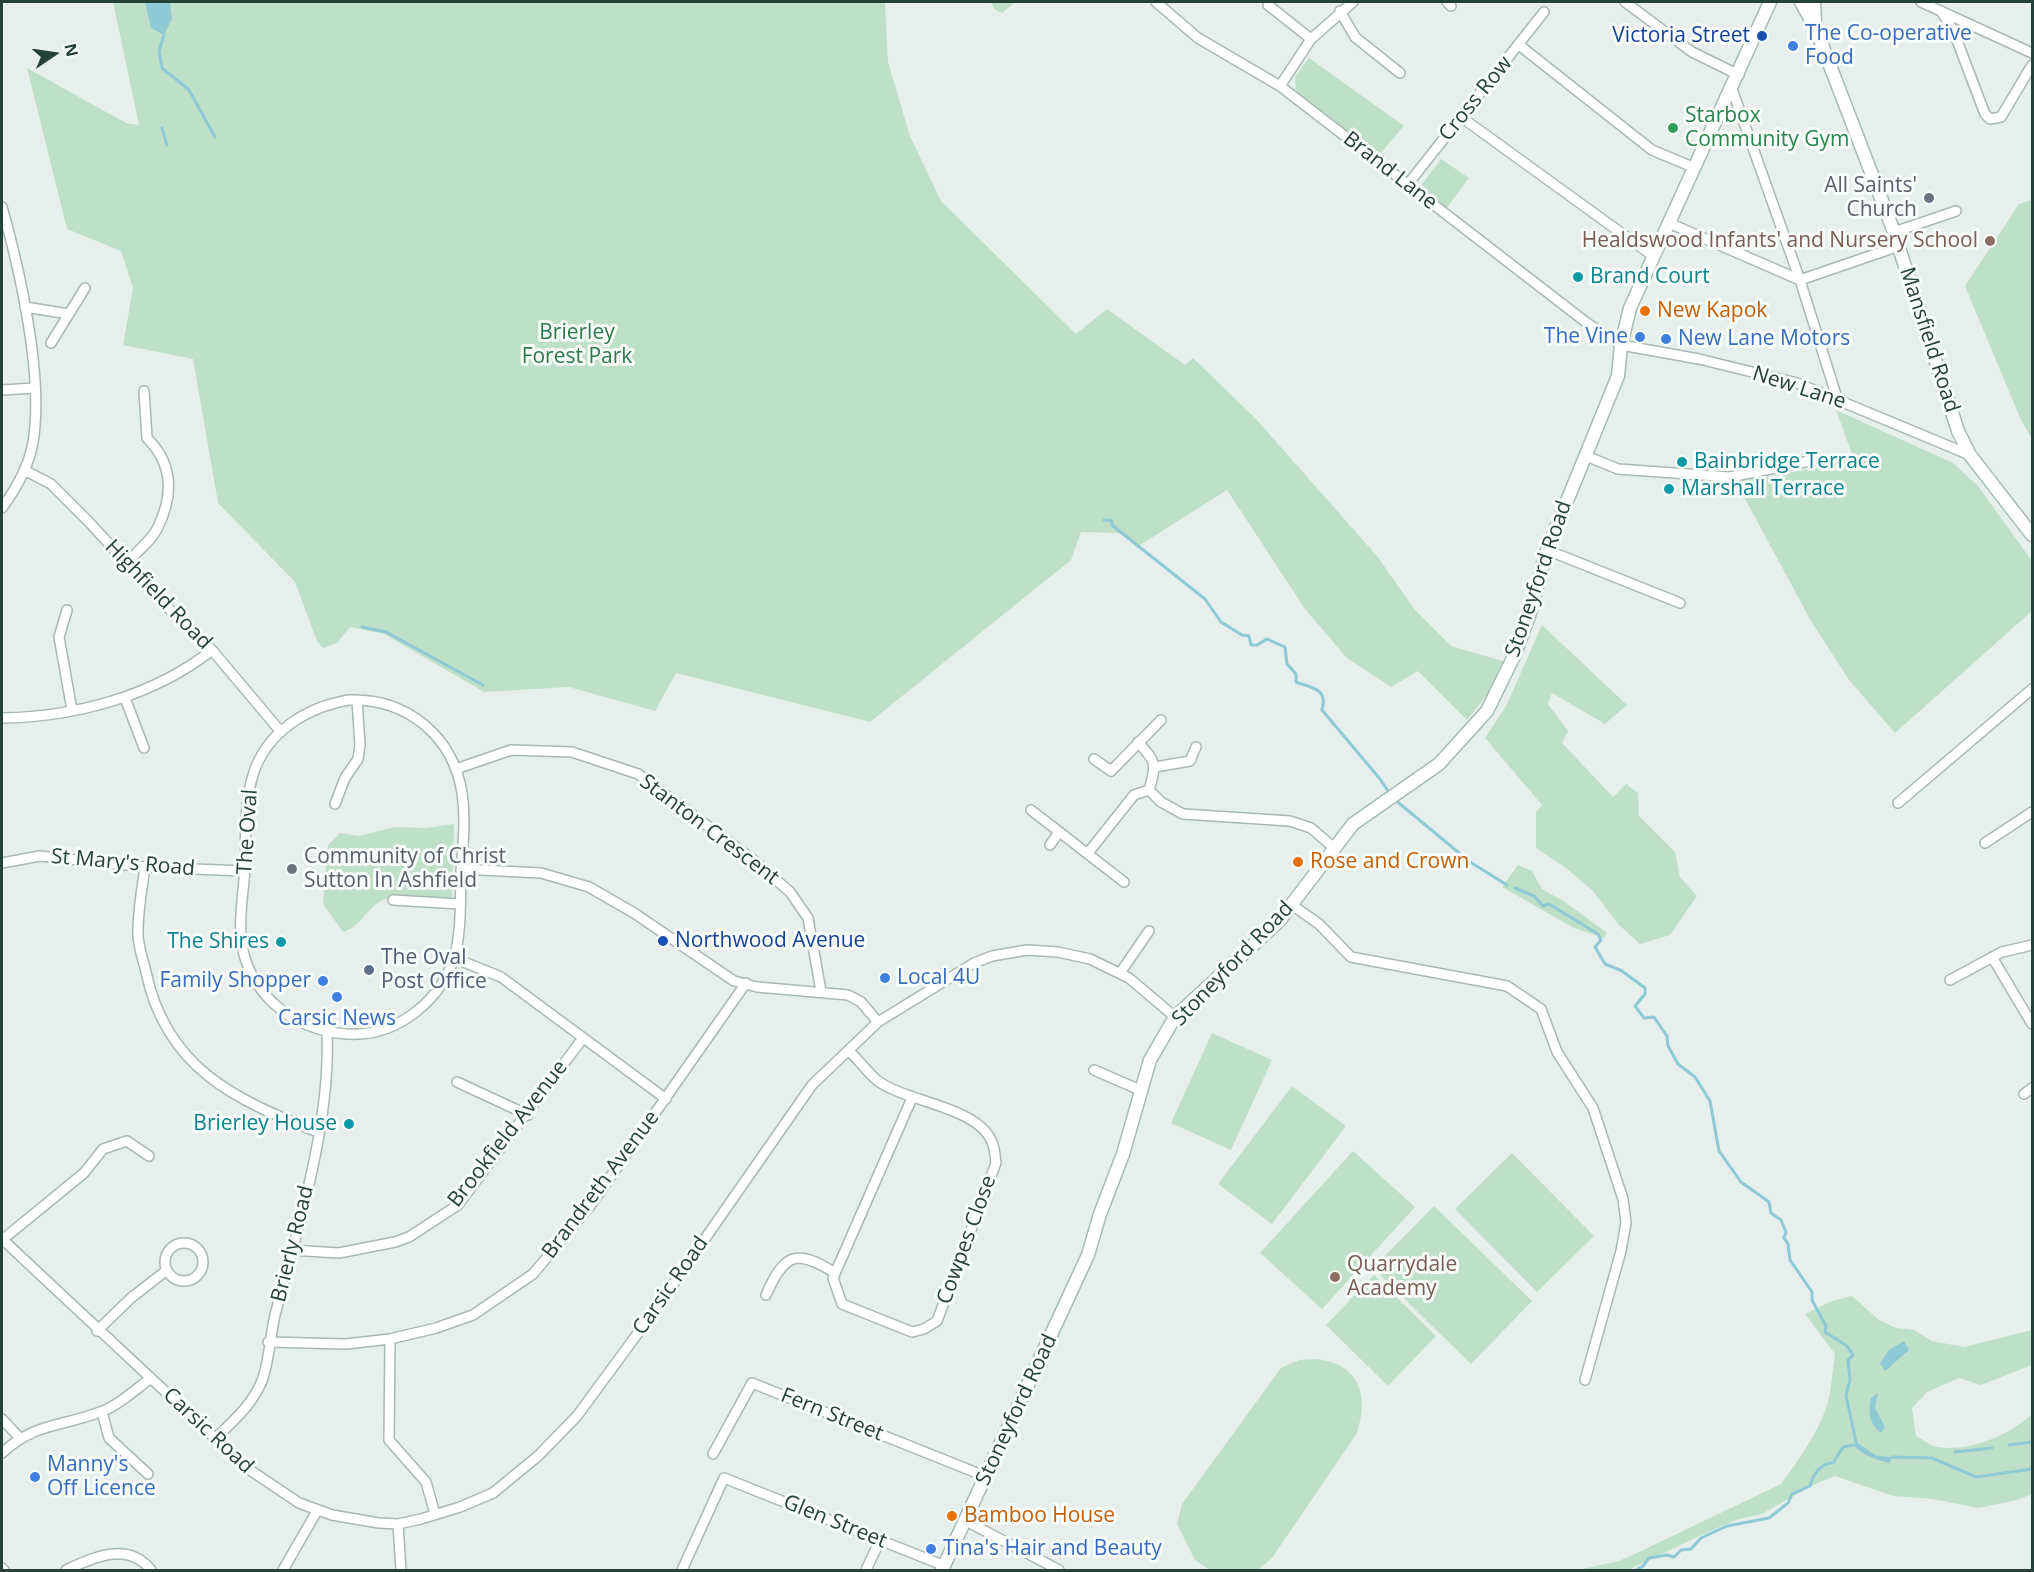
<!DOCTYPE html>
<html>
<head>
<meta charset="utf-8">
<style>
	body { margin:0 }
	#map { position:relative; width:2034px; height:1572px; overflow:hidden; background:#e6efeb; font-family:"Open Sans",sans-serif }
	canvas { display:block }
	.frame { position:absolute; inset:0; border:3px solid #24423a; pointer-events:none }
	.north { position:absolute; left:24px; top:24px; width:60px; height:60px; -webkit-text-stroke:4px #f7fbf9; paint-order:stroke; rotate:77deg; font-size:16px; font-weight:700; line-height:24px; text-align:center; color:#24423a }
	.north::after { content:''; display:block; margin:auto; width:21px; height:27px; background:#24423a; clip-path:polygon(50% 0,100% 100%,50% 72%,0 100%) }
</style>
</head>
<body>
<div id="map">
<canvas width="2034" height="1572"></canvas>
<div class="frame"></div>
<div class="north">N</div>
</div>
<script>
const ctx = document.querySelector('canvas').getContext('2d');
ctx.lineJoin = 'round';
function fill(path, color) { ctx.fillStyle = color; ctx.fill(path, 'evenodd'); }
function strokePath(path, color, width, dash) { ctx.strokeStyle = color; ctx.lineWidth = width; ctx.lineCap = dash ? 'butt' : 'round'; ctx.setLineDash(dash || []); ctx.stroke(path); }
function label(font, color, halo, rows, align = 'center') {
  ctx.font = font + ' "Open Sans",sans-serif'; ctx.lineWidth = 6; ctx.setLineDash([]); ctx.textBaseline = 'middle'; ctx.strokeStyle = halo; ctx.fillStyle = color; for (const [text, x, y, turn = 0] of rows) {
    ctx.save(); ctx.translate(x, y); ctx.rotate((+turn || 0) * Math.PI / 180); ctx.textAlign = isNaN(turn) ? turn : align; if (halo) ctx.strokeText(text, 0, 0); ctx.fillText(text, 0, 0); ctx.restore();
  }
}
fill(new Path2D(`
	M113 2H885L888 62 910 136 941 201 1076 334 1107 309 1185 365 1193 358 1256 419 1377 556 1415 610 1451 646 1506 662 1487 695 1467 720 1418 671 1391 687 1347 658 1305 609 1227 490 1137 547 1120 533 1081 532 1071 560 870 722 676 673 655 711 569 687 484 692 384 634 350 627 337 643 323 648 317 641 295 582 218 503 193 359 123 345 133 288 121 251 67 229 27 68 126 123 139 125Z
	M991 2H1015L1002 13 994 9Z
	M1309 58 1404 126 1378 156 1296 93 1295 77Z
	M1441 159 1469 178 1446 209 1419 188Z
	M2032 200V439L2021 420 1965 286 2019 204Z
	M1836 410 1953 463 1978 486 2032 561V611L1895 733 1849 680 1811 621 1736 482 1821 467 1852 454Z
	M1542 625 1627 705 1605 724 1552 693 1548 704 1568 731 1562 743 1613 797 1626 784 1638 793 1639 816 1675 852 1680 877 1697 896 1670 935 1640 944 1618 924 1593 891 1566 868 1536 848V812L1542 805 1485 738 1506 706Z
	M454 824 452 896 449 899C427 898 394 889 375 905 363 915 359 927 343 932L323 904 328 845 340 833 359 836 394 827 426 828Z
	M1518 865 1532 871 1542 889 1565 902 1607 933 1604 938 1574 928 1502 887Z
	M1212 1033 1272 1060 1231 1150 1171 1123Z
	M1292 1086 1346 1126 1272 1224 1218 1184Z
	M1353 1151 1415 1207 1322 1309 1260 1253Z
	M1512 1153 1594 1236 1537 1292 1455 1209Z
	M1434 1206 1532 1301 1471 1364 1373 1268Z
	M1374 1275 1436 1336 1388 1386 1326 1325Z
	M1852 1296 1879 1320 1896 1328 1914 1330 1932 1341 1964 1347 2032 1330V1365L1981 1385 1959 1378 1927 1392 1912 1408 1916 1436C1922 1439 1930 1446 1937 1447 1970 1452 2008 1436 2032 1414V1494L2017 1500 1978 1508 1933 1499 1893 1496 1835 1476 1813 1485 1762 1514 1739 1519 1708 1532 1628 1570H1578L1619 1561 1639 1552 1781 1484C1800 1458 1825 1424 1830 1392 1832 1379 1833 1366 1835 1354L1805 1314 1832 1301Z
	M1315 1359C1360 1363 1369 1395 1357 1433L1272 1558 1258 1570H1210L1195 1560 1177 1524 1182 1504 1281 1368 1299 1360Z`), '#bfe0c8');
fill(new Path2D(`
	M145 2H170L172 19 164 35 151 28Z
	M1904 1341 1909 1350 1885 1371 1880 1363 1889 1350Z
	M1878 1393 1875 1408 1885 1427 1881 1433C1869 1424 1868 1412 1871 1398Z
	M1856 1442 1877 1456 1893 1457 1889 1463C1875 1459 1862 1455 1853 1445Z`), '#8ec9d4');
strokePath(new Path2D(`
	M164 35 159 51 162 68 189 90 215 137
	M162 128 167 145
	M1104 520H1111L1113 526 1205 599 1221 622 1242 635 1249 636 1251 645H1257L1267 639 1285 647 1287 664 1296 674V682C1312 688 1328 688 1322 710L1380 779 1390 794
	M362 627 386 632 483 685
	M1394 799 1470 862 1507 885
	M1515 888 1534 896 1543 906 1549 904 1598 934 1601 940 1595 947 1605 964 1622 971 1645 988V994L1635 1006 1644 1018 1654 1017 1667 1036 1668 1046 1678 1064 1695 1077 1710 1101 1719 1151 1741 1182 1769 1202 1771 1213 1781 1220 1786 1232 1784 1238 1788 1244 1790 1260 1812 1292V1300L1826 1326 1825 1332 1847 1346 1853 1355 1848 1360 1850 1380 1846 1395 1856 1442
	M2009 1445 2032 1442
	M1955 1452 1992 1448
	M1893 1457 1932 1458 1976 1477 2032 1469
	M1636 1570 1643 1566 1649 1558 1667 1555 1674 1557 1681 1550 1691 1549 1701 1538 1727 1526 1769 1518 1788 1503 1792 1494 1810 1486C1813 1475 1820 1463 1833 1463L1843 1447 1853 1445`), '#8ec9d4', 3);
const minor = new Path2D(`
	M1156 2 1198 38 1280 86 1587 323 1621 345 1699 359 1797 383 1970 455
	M1447 2 1451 6
	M1625 2 1692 52 1739 75
	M1921 2 2032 53
	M1268 5 1311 39
	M1340 11 1355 37 1400 73
	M1941 11 1953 30 1985 114 1990 119 2001 117 2032 65
	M1519 45 1652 150 1695 168
	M1280 86 1311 39 1353 2
	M1732 89 1800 280 1838 401
	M1461 117 1653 256
	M1408 184 1544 12
	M2 207C20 270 44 378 33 442 29 466 16 489 2 508
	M1669 223 1800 280 1899 246
	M1894 232 1956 211
	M25 307 69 314
	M51 343 85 288
	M2 390 35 388
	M1586 456 1618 469 1730 477 1820 459
	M24 470 51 484 89 522 162 602 212 650 281 732
	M1547 550 1680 603
	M127 562C137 552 152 540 158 527 174 494 173 464 147 438L144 391
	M67 610 59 637 72 710
	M125 698 144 748
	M349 700C407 698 453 736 462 793 466 819 463 845 461 871 460 899 462 931 454 958 441 999 401 1032 359 1034 301 1037 245 996 241 936 239 913 244 889 245 867 246 837 244 804 253 775 266 732 307 707 349 700Z
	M2 718C75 717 154 696 212 650
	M1138 742C1156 762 1157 763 1149 790
	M1094 759 1111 771 1161 720
	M1155 767 1190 761 1196 747
	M456 769 511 750 572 752 638 774 752 859 790 892 808 918 821 991
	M1898 803 2032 689
	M335 804 345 778 358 759 360 745 357 700
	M1031 810 1124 882
	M1985 843 2032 812
	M1050 845 1059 832
	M1088 853 1134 795 1149 790 1161 802 1183 814 1290 821 1311 828 1333 847
	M2 863 40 856 145 867 244 871
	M145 867C142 889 138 910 138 931 137 944 143 959 146 972 166 1068 235 1100 318 1132
	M461 869 541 873 589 887 634 913 734 981 757 987 848 995 861 1002 878 1022
	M393 900 459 904
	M1292 905 1319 924 1351 957 1507 986 1541 1009 1557 1052 1593 1108 1623 1199 1626 1223 1621 1251 1585 1380
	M1992 957 2032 1024
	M454 958 501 977 666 1099
	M1120 973 1149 931
	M1950 980 2002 952 2032 945
	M849 1051C859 1060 868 1073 878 1081 908 1103 982 1107 993 1145 995 1150 995 1157 996 1163L937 1321 924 1329 912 1332 842 1304 833 1278 912 1098
	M1094 1070 1140 1090
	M457 1082 528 1115
	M2024 1094 2032 1088
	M2 1239 247 1468 299 1503 332 1515 379 1523 398 1524 421 1519 460 1507 493 1493 538 1456 577 1416 663 1299 812 1085 878 1022 974 963 992 956 1027 950 1058 952 1090 959 1129 978 1175 1017
	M2 1240 84 1173 103 1149 127 1141 149 1156
	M165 1262a19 19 0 1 1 38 0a19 19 0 1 1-38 0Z
	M291 1250 339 1253 395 1242 409 1237 458 1205 583 1038
	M766 1295C784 1254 796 1248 835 1273
	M97 1331 131 1298 167 1270
	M390 1339 389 1440 426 1482 435 1514
	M268 1342 346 1344 390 1339 436 1328 473 1315 533 1274 590 1206 746 983
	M102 1412 109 1438 148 1474
	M2 1419 19 1437
	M215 1439C233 1421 251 1406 261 1383 269 1365 270 1336 275 1315 298 1228 331 1123 327 1032
	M2 1453C36 1422 61 1427 100 1412 118 1406 136 1389 151 1378
	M713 1454 752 1383 987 1477
	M966 1521 1059 1570
	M398 1524 401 1570
	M2 1568 4 1570
	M66 1570C94 1557 128 1541 151 1570
	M283 1570 317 1511
	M682 1570 724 1478 945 1566
	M866 1570 880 1540`);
const secondary = new Path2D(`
	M1801 2 1816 29 1894 232 1958 431 1970 455 2032 535
	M1814 2 1815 22
	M942 1570 1088 1255 1100 1214 1123 1154 1150 1060 1175 1017 1279 921 1353 824 1439 764 1487 711 1515 654 1529 616 1547 550 1618 376 1621 345 1630 308 1770 2`);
strokePath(minor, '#a8b8b2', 12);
strokePath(secondary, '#a4bbb3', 15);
strokePath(minor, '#fff', 9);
strokePath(secondary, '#fff', 12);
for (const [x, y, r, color] of [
	[1762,36,6,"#1a4fb4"],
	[1793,46,6,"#3f7fe0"],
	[1673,128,6,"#2e9e5b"],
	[1929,198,6,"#6b7280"],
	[1990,241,6,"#8d6e63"],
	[1578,277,6,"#0f9aa8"],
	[1645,311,6,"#e8710a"],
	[1640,337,6,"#3f7fe0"],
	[1666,339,6,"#3f7fe0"],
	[1682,462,6,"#0f9aa8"],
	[1669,489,6,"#0f9aa8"],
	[1298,862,6,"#e8710a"],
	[292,869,6,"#6b7280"],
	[663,941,6,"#1a4fb4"],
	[281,942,6,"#0f9aa8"],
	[369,970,6,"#5c6f8a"],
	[885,978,6,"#3f7fe0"],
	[323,981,6,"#3f7fe0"],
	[337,997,6,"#3f7fe0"],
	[349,1124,6,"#0f9aa8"],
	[1335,1277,6,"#8d6e63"],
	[35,1477,6,"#3f7fe0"],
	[952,1516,6,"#e8710a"],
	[931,1549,6,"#3f7fe0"]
]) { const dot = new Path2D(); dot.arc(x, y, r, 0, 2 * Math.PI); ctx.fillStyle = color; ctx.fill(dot); strokePath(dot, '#f7fbf9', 2); }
label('21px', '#366cbe', '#f7fbf9', [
	["The Co-operative",1805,34],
	["Food",1805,58],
	["The Vine",1628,337,"right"],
	["New Lane Motors",1678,339],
	["Local 4U",897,978],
	["Family Shopper",311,981,"right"],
	["Carsic News",337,1019,"center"],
	["Manny's",47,1465],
	["Off Licence",47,1489],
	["Tina's Hair and Beauty",943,1549]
], 'left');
label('21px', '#164399', '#f7fbf9', [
	["Victoria Street",1750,36],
	["Northwood Avenue",675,941,"left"]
], 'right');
label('21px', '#24423a', '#f7fbf9', [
	["Cross Row",1476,99,-51],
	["Brand Lane",1390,171,38],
	["Mansfield Road",1929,340,72],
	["New Lane",1799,388,18],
	["Stoneyford Road",1539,579,-71],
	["Highfield Road",158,595,46],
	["Stanton Crescent",709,830,37],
	["The Oval",248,832,-86],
	["St Mary's Road",123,863,5],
	["Stoneyford Road",1233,964,-46],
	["Brookfield Avenue",508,1134,-52],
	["Brandreth Avenue",601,1185,-53],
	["Cowpes Close",967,1240,-70],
	["Brierly Road",293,1244,-76],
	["Carsic Road",671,1286,-55],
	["Stoneyford Road",1017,1410,-65],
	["Fern Street",832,1415,22],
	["Carsic Road",208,1431,43],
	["Glen Street",835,1522,22]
]);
label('21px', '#27864d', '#f7fbf9', [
	["Starbox",1685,116],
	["Community Gym",1685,140]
], 'left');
label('21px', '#5b616d', '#f7fbf9', [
	["All Saints'",1917,186],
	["Church",1917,210],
	["Community of Christ",304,857,"left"],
	["Sutton In Ashfield",304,881,"left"]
], 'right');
label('21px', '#785e54', '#f7fbf9', [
	["Healdswood Infants' and Nursery School",1978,241],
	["Quarrydale",1347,1265,"left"],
	["Academy",1347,1289,"left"]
], 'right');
label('21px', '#0d838f', '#f7fbf9', [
	["Brand Court",1590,277],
	["Bainbridge Terrace",1694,462],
	["Marshall Terrace",1681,489],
	["The Shires",269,942,"right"],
	["Brierley House",337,1124,"right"]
], 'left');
label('21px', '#c56008', '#f7fbf9', [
	["New Kapok",1657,311],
	["Rose and Crown",1310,862],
	["Bamboo House",964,1516]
], 'left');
label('21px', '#2d7a4b', '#f7fbf9', [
	["Brierley",577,333],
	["Forest Park",577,357]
]);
label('21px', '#4e5e75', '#f7fbf9', [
	["The Oval",381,958],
	["Post Office",381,982]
], 'left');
</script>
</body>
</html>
